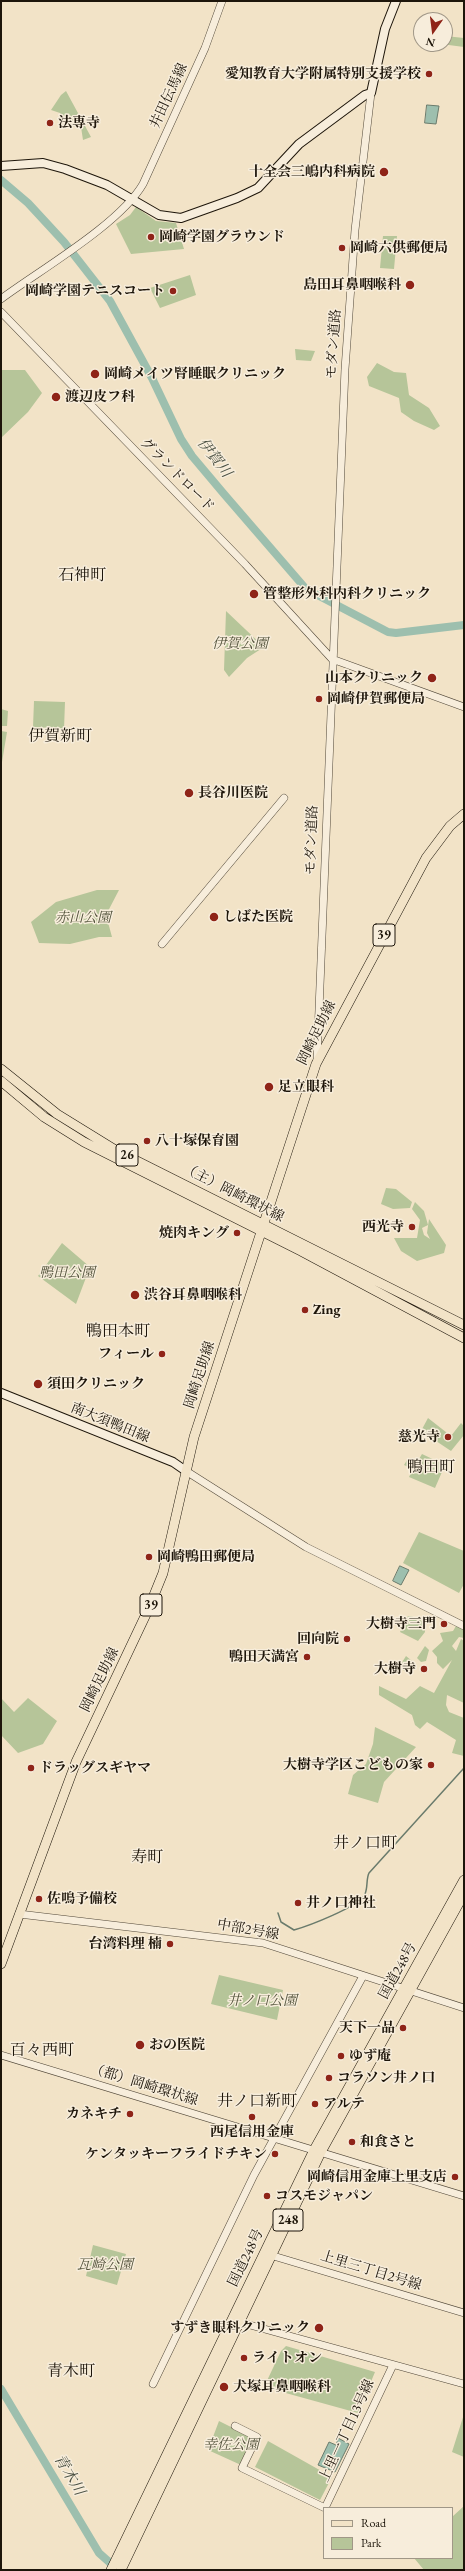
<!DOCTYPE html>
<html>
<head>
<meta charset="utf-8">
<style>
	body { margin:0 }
	#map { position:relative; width:465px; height:2571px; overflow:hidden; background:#f2e3c7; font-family:"EB Garamond",serif }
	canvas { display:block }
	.frame { position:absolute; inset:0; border:2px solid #1d150a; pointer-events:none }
	.legend { position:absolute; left:323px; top:2507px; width:130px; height:52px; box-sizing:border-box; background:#f7eddb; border:1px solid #a09787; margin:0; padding:5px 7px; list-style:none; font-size:12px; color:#1d150a }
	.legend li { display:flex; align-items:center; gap:8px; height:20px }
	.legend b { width:20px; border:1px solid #a09787 }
	.north { position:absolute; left:413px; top:12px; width:40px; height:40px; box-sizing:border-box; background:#f7eddb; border:1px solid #a09787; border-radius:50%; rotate:194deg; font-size:11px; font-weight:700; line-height:16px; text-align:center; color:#1d150a }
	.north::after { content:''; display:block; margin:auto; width:14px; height:18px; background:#8f2418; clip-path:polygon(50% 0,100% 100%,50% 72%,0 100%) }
</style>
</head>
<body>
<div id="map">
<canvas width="465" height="2571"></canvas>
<div class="frame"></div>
<ul class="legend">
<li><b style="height:5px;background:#f2e3c7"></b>Road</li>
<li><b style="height:11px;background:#b6c599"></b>Park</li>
</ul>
<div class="north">N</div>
</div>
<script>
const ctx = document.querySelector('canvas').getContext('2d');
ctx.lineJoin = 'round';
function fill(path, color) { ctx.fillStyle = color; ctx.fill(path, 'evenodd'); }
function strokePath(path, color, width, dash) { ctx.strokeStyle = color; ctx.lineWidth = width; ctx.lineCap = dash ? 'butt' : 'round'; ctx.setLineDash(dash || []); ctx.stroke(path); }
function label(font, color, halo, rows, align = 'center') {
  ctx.font = font + ' "EB Garamond","Noto Serif JP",serif'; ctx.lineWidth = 3; ctx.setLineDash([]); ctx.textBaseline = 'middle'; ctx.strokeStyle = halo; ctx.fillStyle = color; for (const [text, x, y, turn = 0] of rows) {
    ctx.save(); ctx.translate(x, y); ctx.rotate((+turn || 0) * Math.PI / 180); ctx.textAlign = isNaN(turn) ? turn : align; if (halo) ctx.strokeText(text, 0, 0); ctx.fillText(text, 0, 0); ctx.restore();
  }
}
fill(new Path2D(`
	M445 36 464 38V47L441 44H445Z
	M66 91 91 137 83 140 81 127 72 126 68 118H63L60 113 51 110 61 95Z
	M136 207 156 221 176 223 184 249 131 254 116 224 130 215Z
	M383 236H397L394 269 380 268Z
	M190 275 196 295 160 308 150 288Z
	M295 349 315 351 311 361 296 360Z
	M377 363 394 372 406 373 409 395 429 408 440 426 434 430 414 421 401 412 399 398 369 386 367 377Z
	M1 370H25L42 393 28 412 1 438Z
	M226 611 264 647 247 658 229 677 224 670Z
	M34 701 65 702 64 729 33 727Z
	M1 709 8 711 7 726H1Z
	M1 731 7 732 1 768Z
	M97 890H119L106 915 112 937H99L70 944 39 943 31 922 56 902Z
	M386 1188 396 1189 412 1202 410 1208 393 1209 381 1204Z
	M415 1202 424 1211 428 1225 422 1228 424 1235 430 1239 427 1233 429 1219 446 1245 444 1253 417 1261 401 1251 394 1238H417L420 1220 412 1209Z
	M62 1243 90 1267 76 1304 38 1276Z
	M428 1418 451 1436 461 1423 464 1426V1435L451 1451 421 1431Z
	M422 1454 445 1465 435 1488 409 1477 413 1469 404 1465 407 1460 416 1464Z
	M419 1532 464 1551V1584L459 1593 403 1563Z
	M408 1616C419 1617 425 1621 425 1632L418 1641 400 1632Z
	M456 1626 464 1629V1638L459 1637 452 1646 456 1651 461 1639 464 1641V1703L447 1695 446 1705 449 1712 464 1718V1756L452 1753 456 1740 427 1722 420 1729 415 1725 412 1715 379 1695V1686L406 1699 420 1686 434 1693 452 1660 443 1669 437 1663V1657L432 1651 443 1641 440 1633 453 1631Z
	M425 1646 429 1650 426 1661 421 1662 417 1658Z
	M406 1656 412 1661 407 1672 403 1670 401 1664Z
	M1 1698 14 1712 28 1698 57 1721 43 1744 18 1753 1 1735Z
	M375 1727 416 1747 384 1782 378 1803 348 1794 353 1775 366 1764 373 1744Z
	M219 1975 283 1990 277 2020 211 2004Z
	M93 2245 126 2254 117 2285 86 2276Z
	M286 2346 375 2372 358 2413 264 2387 281 2351Z
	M464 2414V2457L452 2452Z
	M219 2421 251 2437 252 2440 241 2465 208 2450Z
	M268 2441 332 2477 320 2500 255 2467Z
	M464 2506V2570H424L414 2558H452V2517Z`), '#b6c599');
const water = new Path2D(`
	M427 105 439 106 436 124 425 123Z
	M400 1566 409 1570 401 1585 393 1581Z
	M338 2438 349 2444 335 2472 318 2465 329 2442 336 2445Z`);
fill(water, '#9dbfae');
strokePath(water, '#6a7b6c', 1);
strokePath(new Path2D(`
	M278 1913 281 1922 294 1930C308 1926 359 1907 365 1894 368 1887 366 1879 369 1873L464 1768`), '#6a7b6c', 1.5);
strokePath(new Path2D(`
	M1 180 28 203 64 242 110 301 152 378 181 439 192 456 224 494 306 589 388 632 396 633 464 625
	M1 2389 99 2553 117 2569`), '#9dbfae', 8);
const tertiary = new Path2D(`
	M1 299C40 270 120 224 143 184L205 48 222 1
	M1 312 245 564 332 659 464 707
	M162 944 284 798
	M317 1059 345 369 355 230 371 93
	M186 1471 306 1547 464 1626
	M19 1914 263 1943 464 2008
	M1 2055 464 2196
	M270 2255 464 2313
	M239 2322 464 2384
	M153 2384 254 2175 363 1976
	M235 2426 257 2437 242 2468 325 2508
	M325 2508 393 2365`);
const secondary = new Path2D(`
	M1 166 43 163 65 169 107 185 159 215 181 218 237 198 258 188 299 144 365 95 371 93 385 29 396 1
	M1 1393 173 1462 186 1471`);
const primary = new Path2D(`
	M1 1069 57 1114 117 1151 464 1325
	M1 1081 44 1117 84 1142 301 1251 464 1338
	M1 1964 76 1762 148 1610 163 1573 194 1437 316 1064 426 858 450 826 464 814`);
const trunk = new Path2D(`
	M111 2570 314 2150 464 1880
	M121 2570 321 2152 464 1894`);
strokePath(tertiary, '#524839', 8);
strokePath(secondary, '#1d150a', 10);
strokePath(primary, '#1d150a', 10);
strokePath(trunk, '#1d150a', 10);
strokePath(tertiary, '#f7eddb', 7);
strokePath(secondary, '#f7eddb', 8);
strokePath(primary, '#f2e3c7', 9);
strokePath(trunk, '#f2e3c7', 9);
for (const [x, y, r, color] of [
	[429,74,4,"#8f2418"],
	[50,123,4,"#8f2418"],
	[384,172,5,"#8f2418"],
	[151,237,4,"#8f2418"],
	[342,248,4,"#8f2418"],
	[410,285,5,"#8f2418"],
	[173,291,4,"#8f2418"],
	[95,374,5,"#8f2418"],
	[56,397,5,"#8f2418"],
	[254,594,5,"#8f2418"],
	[432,678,5,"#8f2418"],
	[319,699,4,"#8f2418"],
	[189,793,5,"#8f2418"],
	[214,917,5,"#8f2418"],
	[269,1087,5,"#8f2418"],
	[147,1141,4,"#8f2418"],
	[412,1227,4,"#8f2418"],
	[237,1233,4,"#8f2418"],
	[135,1295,5,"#8f2418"],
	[305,1310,4,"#8f2418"],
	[162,1354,4,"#8f2418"],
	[38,1384,5,"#8f2418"],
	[448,1437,4,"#8f2418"],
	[149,1557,4,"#8f2418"],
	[444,1624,4,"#8f2418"],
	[347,1639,4,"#8f2418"],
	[307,1657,4,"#8f2418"],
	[424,1669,4,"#8f2418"],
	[431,1765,4,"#8f2418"],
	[31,1768,4,"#8f2418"],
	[39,1899,4,"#8f2418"],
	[298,1903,4,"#8f2418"],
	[170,1944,4,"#8f2418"],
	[403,2028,4,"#8f2418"],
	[140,2045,5,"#8f2418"],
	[341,2056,4,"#8f2418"],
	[329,2078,4,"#8f2418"],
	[315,2104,4,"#8f2418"],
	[130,2114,4,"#8f2418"],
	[252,2117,4,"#8f2418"],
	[352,2142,4,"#8f2418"],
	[275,2154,4,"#8f2418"],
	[455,2177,4,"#8f2418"],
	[267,2196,4,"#8f2418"],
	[319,2328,5,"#8f2418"],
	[244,2358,4,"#8f2418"],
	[224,2387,5,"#8f2418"]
]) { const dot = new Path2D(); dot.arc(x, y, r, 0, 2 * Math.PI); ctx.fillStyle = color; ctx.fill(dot); strokePath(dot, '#f7eddb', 1.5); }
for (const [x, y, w] of [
	[384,935,22],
	[127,1155,22],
	[151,1605,22],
	[288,2220,30]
]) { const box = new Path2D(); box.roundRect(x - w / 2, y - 11, w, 22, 3); ctx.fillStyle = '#f7eddb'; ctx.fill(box); strokePath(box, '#1d150a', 1); }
label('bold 13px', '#1d150a', null, [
	["39",384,935],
	["26",127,1155],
	["39",151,1605],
	["248",288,2220]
]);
label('bold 14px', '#1d150a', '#f7eddb', [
	["愛知教育大学附属特別支援学校",421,74,"right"],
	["法専寺",58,123],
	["十全会三嶋内科病院",375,172,"right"],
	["岡崎学園グラウンド",159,237],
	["岡崎六供郵便局",350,248],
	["島田耳鼻咽喉科",401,285,"right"],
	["岡崎学園テニスコート",165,291,"right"],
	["岡崎メイツ腎睡眠クリニック",104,374],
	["渡辺皮フ科",65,397],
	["管整形外科内科クリニック",263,594],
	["山本クリニック",423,678,"right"],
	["岡崎伊賀郵便局",327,699],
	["長谷川医院",198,793],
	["しばた医院",223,917],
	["足立眼科",278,1087],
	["八十塚保育園",155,1141],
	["西光寺",404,1227,"right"],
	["焼肉キング",229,1233,"right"],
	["渋谷耳鼻咽喉科",144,1295],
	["Zing",313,1310],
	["フィール",154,1354,"right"],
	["須田クリニック",47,1384],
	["慈光寺",440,1437,"right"],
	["岡崎鴨田郵便局",157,1557],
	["大樹寺三門",436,1624,"right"],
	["回向院",339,1639,"right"],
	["鴨田天満宮",299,1657,"right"],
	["大樹寺",416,1669,"right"],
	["大樹寺学区こどもの家",423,1765,"right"],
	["ドラッグスギヤマ",39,1768],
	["佐鳴予備校",47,1899],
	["井ノ口神社",306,1903],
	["台湾料理 楠",162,1944,"right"],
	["天下一品",395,2028,"right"],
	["おの医院",149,2045],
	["ゆず庵",349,2056],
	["コラソン井ノ口",337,2078],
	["アルテ",323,2104],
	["カネキチ",122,2114,"right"],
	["西尾信用金庫",252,2132,"center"],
	["和食さと",360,2142],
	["ケンタッキーフライドチキン",267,2154,"right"],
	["岡崎信用金庫上里支店",447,2177,"right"],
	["コスモジャパン",275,2196],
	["すずき眼科クリニック",310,2328,"right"],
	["ライトオン",252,2358],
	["犬塚耳鼻咽喉科",233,2387]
], 'left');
label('14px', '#1d150a', '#f7eddb', [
	["井田伝馬線",169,96,-65],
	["モダン道路",334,344,-86],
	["グランドロード",177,475,45],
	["モダン道路",312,840,-88],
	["岡崎足助線",317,1033,-64],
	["（主）岡崎環状線",233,1193,27],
	["岡崎足助線",200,1375,-72],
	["南大須鴨田線",110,1423,22],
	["岡崎足助線",100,1680,-64],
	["中部2号線",248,1930,10],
	["国道248号",398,1971,-61],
	["（都）岡崎環状線",144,2085,17],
	["国道248号",246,2258,-64],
	["上里三丁目2号線",371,2271,17],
	["上里一丁目13号線",347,2431,-65]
]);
label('italic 14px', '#53533c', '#f7eddb', [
	["伊賀公園",240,644],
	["赤山公園",83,918],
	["鴨田公園",67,1273],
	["井ノ口公園",262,2001],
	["瓦崎公園",105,2265],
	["幸佐公園",231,2445]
]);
label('italic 15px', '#4a5043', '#f7eddb', [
	["伊賀川",214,458,52],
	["青木川",69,2475,59]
]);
label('16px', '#1d150a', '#f7eddb', [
	["石神町",82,576],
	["伊賀新町",60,737],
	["鴨田本町",118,1332],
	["鴨田町",431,1468],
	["井ノ口町",365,1844],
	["寿町",147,1858],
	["百々西町",42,2051],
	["井ノ口新町",257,2102],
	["青木町",71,2372]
]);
</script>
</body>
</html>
